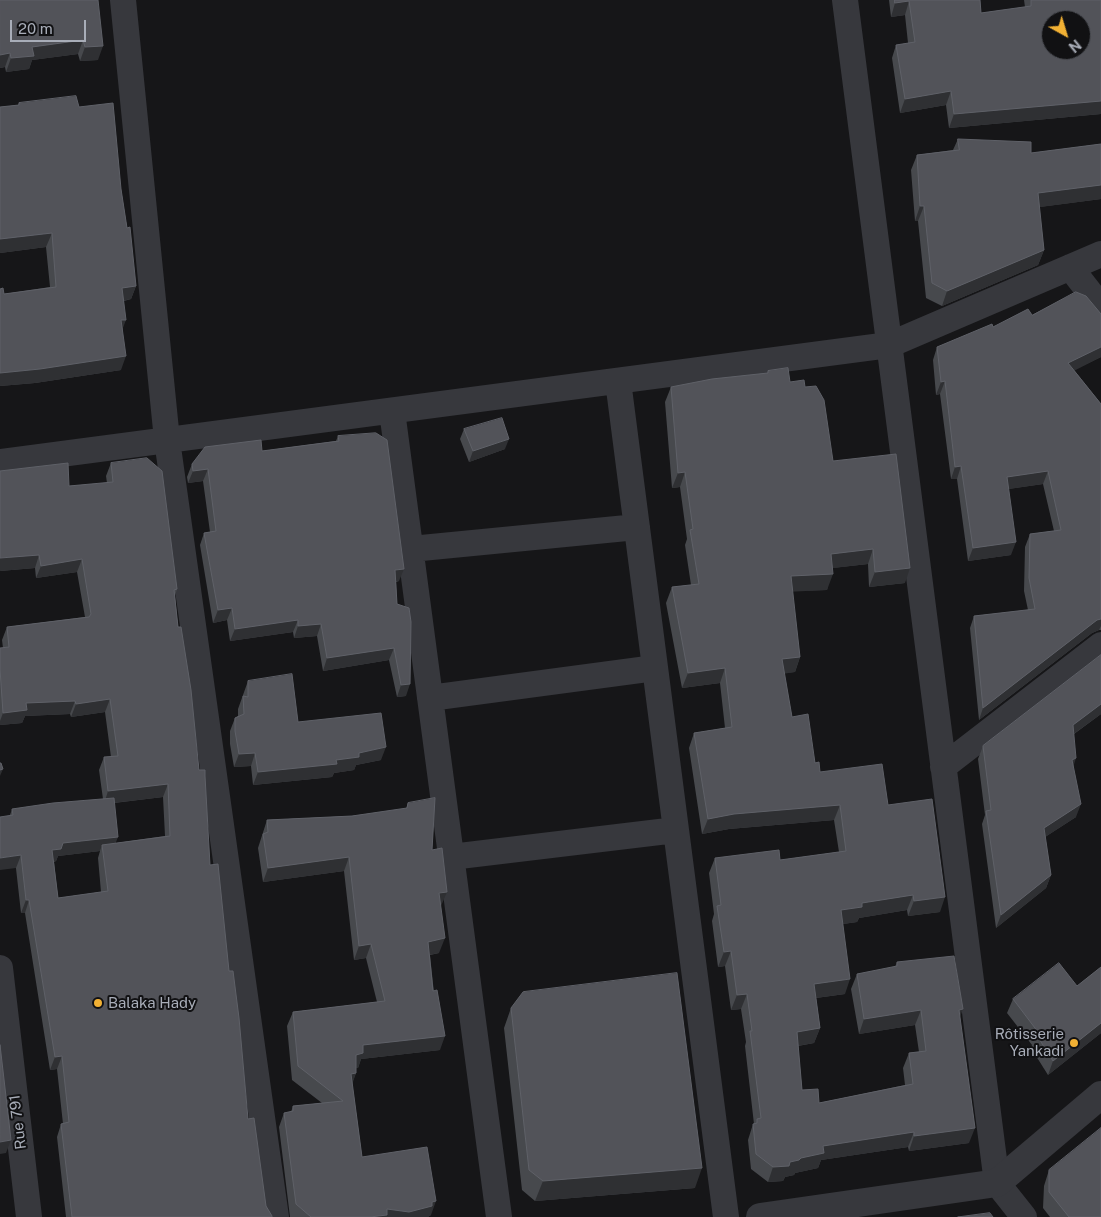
<!DOCTYPE html>
<html>
<head>
<meta charset="utf-8">
<style>
	body { margin:0 }
	#map { position:relative; width:1101px; height:1217px; overflow:hidden; background:#161618; font-family:"Public Sans",sans-serif }
	canvas { display:block }
	.north { position:absolute; left:1041px; top:10px; width:50px; height:50px; box-sizing:border-box; background:#111113; border:1px solid #4d4f55; border-radius:50%; rotate:141deg; font-size:14px; font-weight:700; line-height:20px; text-align:center; color:#a8adb8 }
	.north::after { content:''; display:block; margin:auto; width:18px; height:22px; background:#f2b134; clip-path:polygon(50% 0,100% 100%,50% 72%,0 100%) }
	.scale { position:absolute; left:10px; top:20px; width:76px; height:22px; box-sizing:border-box; border:2px solid #a8adb8; border-top:0; padding-left:6px; font-size:15px; line-height:18px; white-space:nowrap; color:#a8adb8; -webkit-text-stroke:4px #111113; paint-order:stroke }
</style>
</head>
<body>
<div id="map">
<canvas width="1101" height="1217"></canvas>
<div class="north">N</div>
<div class="scale">20 m</div>
</div>
<script>
const ctx = document.querySelector('canvas').getContext('2d');
ctx.lineJoin = 'round';
function strokePath(path, color, width, dash) { ctx.strokeStyle = color; ctx.lineWidth = width; ctx.lineCap = dash ? 'butt' : 'round'; ctx.setLineDash(dash || []); ctx.stroke(path); }
function fill(path, color) { ctx.fillStyle = color; ctx.fill(path, 'evenodd'); }
function label(font, color, halo, rows, align = 'center') {
  ctx.font = font + ' "Public Sans",sans-serif'; ctx.lineWidth = 4; ctx.setLineDash([]); ctx.textBaseline = 'middle'; ctx.strokeStyle = halo; ctx.fillStyle = color; for (const [text, x, y, turn = 0] of rows) {
    ctx.save(); ctx.translate(x, y); ctx.rotate((+turn || 0) * Math.PI / 180); ctx.textAlign = isNaN(turn) ? turn : align; if (halo) ctx.strokeText(text, 0, 0); ctx.fillText(text, 0, 0); ctx.restore();
  }
}
strokePath(new Path2D(`
	M123 0 167 440 276 1217
	M845 0 997 1183 1024 1217
	M1070 267 1101 307
	M618 381 726 1217
	M392 411 499 1217
	M0 462 889 345 1101 254
	M411 549 637 527
	M430 698 655 668
	M943 767 1101 645
	M451 857 676 830
	M0 968 29 1217`), '#37383d', 26);
strokePath(new Path2D(`
	M760 1217 997 1183 1101 1095`), '#37383d', 28);
fill(new Path2D(`
	M0 0H98V60L80 61 78 54 32 60 29 69 6 72 5 67 0 68Z
	M889 0H980L981 13 1025 7 1024 0H1101V114L949 128 946 105 900 113 892 58 896 45 908 43 905 15 891 17Z
	M19 103 79 107 121 189 136 286 131 299 124 301 121 370 35 383 0 386V289L4 294 50 287 46 247 0 253V107L18 105Z
	M958 139 1031 153 1101 144V199L1039 207 1044 250 1038 265 942 306 926 298 918 221H915L911 170 917 155 953 150Z
	M1032 315 1101 357 1074 370 1101 404V630H1099L1092 633 979 720 970 628 974 616 1028 610 1024 591 1025 547 1030 534 1054 531 1043 484 1008 489 1011 555 968 561 957 479H951L940 394 936 395 933 360 937 347 993 327Z
	M768 371 790 382 805 387 833 461 905 583 869 587 868 564 832 568 827 590 792 591 800 657 795 672 784 673 792 717 820 772 888 805 940 912 908 916 907 910 859 918 857 922 843 924 845 994 816 998 820 1028 814 1043 798 1046 802 1090 819 1103 905 1085 903 1068 909 1053 919 1052 915 1025 859 1034 851 989 857 974 895 967 897 962 960 1017 969 1143 909 1151 908 1147 821 1160 818 1168 795 1173 794 1175 785 1177 783 1181 768 1182 751 1169 748 1140 753 1124H754L745 1046 746 1042 741 1009 731 1010 725 966 718 967 712 921 714 914 709 873 715 858 780 860 839 852 834 820 729 829 702 834 689 748 694 733 725 728 720 683 682 688 666 603 672 587 691 585 685 545 687 539 680 487 672 488 665 402 671 387 767 374Z
	M464 429 505 449 469 462 460 439Z
	M338 436 399 581 396 582 397 604 406 696 397 697 389 660 323 671 317 636 294 638 293 632 230 641 227 620 213 623 200 545 204 533 210 532 203 481 188 483 187 477 192 464 262 451 336 441Z
	M111 463 177 589 175 596 178 627 199 770 210 865 229 971 248 1119 266 1206 272 1217H66L57 1137 61 1124H63L57 1069 50 1070 25 913H21L10 815 12 809 103 799 99 770 104 757H111L105 712 71 717 70 714 25 716 22 723 0 725V648H3L2 640 7 627 85 617 77 572 36 578 35 568 0 571 69 486 107 483 106 476ZM163 797 165 836 116 843 114 803ZM100 851 98 858 101 892 58 898 54 862 56 861 58 856Z
	M1101 655V714L1074 734 1073 766 1076 817 1045 837 1051 875 1046 888 996 928 982 824 985 815 978 759 983 746Z
	M248 681 298 722 381 760 356 765 354 770 334 773 332 777 253 785 251 766 234 767 230 744V731L235 718 238 716V709Z
	M408 803 432 850 441 906 439 953 430 955 440 1050 361 1059 358 1068H356V1073L352 1083 362 1157 431 1215 429 1216 428 1217H290L279 1127 284 1113 291 1112 293 1106 322 1103 292 1080 287 1026 293 1012 377 1002 366 958 354 960 344 871 263 882 258 848 267 820 352 816 406 809Z
	M1101 967V1033L1048 1075 1031 1048 1032 1045 1007 1013 1013 999 1077 986Z
	M511 1008 695 1188 535 1201 522 1190 504 1028Z
	M1049 1170 1101 1217H1050L1043 1208 1044 1186Z`), '#47494d');
fill(new Path2D(`
	M909 1 905 15 891 17 895 3Z
	M83 40 78 54 32 60 29 69 6 72 11 58 32 47Z
	M103 46 98 60 80 61 85 47Z
	M10 53 5 67 0 68V55Z
	M951 91 946 105 900 113 905 99Z
	M1101 101V114L949 128 954 114Z
	M1101 185V199L1033 208 1038 193Z
	M920 206H924L918 221H915Z
	M52 233 46 247 0 253V239Z
	M1044 250 1038 265 942 306 947 291Z
	M136 286 131 299 117 302 122 288Z
	M121 320H126L121 333Z
	M1101 347V357L1064 376 1068 363Z
	M126 356 121 370 35 383 0 386V373Z
	M945 381 940 394 936 395 941 382Z
	M509 439 505 449 469 462 473 451Z
	M961 466 957 479H951L955 467Z
	M208 469 203 481 188 483 193 471Z
	M1048 471 1043 484 1002 490 1007 477Z
	M685 472 680 487 672 488 678 473Z
	M1016 542 1011 555 968 561 973 548Z
	M873 549 868 564 825 569 831 554Z
	M39 555 35 568 0 571V558Z
	M82 559 77 572 36 578 41 566Z
	M910 568 905 583 869 587 875 572Z
	M404 569 399 581 391 582 395 570Z
	M833 574 827 590 785 592 791 576Z
	M232 608 227 620 213 623 218 610Z
	M1101 619V626L1099 630 1092 633 979 720 983 708 1097 620Z
	M298 620 293 632 230 641 235 629Z
	M321 624 317 636 294 638 298 626Z
	M394 648 389 660 323 671 327 658Z
	M800 657 795 672 776 675 782 659Z
	M725 668 720 683 682 688 688 673Z
	M410 684 406 696 397 697 401 685Z
	M110 699 105 712 71 717 76 704Z
	M75 701 70 714 25 716 22 723 0 725V721L3 713 26 703Z
	M1101 704V714L1068 738 1073 725Z
	M386 747 381 760 356 765 354 770 334 773 332 777 253 785 258 772 336 760 359 753Z
	M255 753 251 766 234 767 239 754Z
	M1076 758 1072 771V760Z
	M3 769 0 776V770Z
	M168 784 163 797 104 804 108 791Z
	M1081 804 1076 817 1039 841 1044 828Z
	M840 805 834 820 729 829 702 834 708 819 734 814Z
	M118 837 113 850 102 845 100 851 58 856 56 861 48 863 52 850 63 843Z
	M21 855 16 868 0 870V858Z
	M349 857 344 871 263 882 268 868Z
	M1051 875 1046 888 996 928 1001 915Z
	M447 892 441 906 434 907 439 893Z
	M913 895 907 910 859 918 857 922 836 925 841 910 862 903Z
	M945 897 940 912 908 916 914 901Z
	M26 900H29L25 913H21Z
	M445 938 439 953 423 956 428 942Z
	M371 944 366 958 354 960 359 946Z
	M731 951 725 966 718 967 724 952Z
	M850 979 845 994 808 999 814 984Z
	M747 994 741 1009 731 1010 737 995Z
	M963 1009 957 1025 959 1010Z
	M921 1010 915 1025 859 1034 864 1019Z
	M1101 1023V1033L1048 1075 1053 1061Z
	M820 1028 814 1043 791 1047 797 1032Z
	M445 1036 440 1050 361 1059 358 1068 351 1069 356 1055 363 1045Z
	M62 1056 57 1069 50 1070 55 1057Z
	M356 1073 351 1088V1074Z
	M975 1128 969 1143 909 1151 914 1136Z
	M914 1132 908 1147 821 1160 818 1168 795 1173 794 1175 785 1177 783 1181 768 1182 773 1167 801 1158 823 1146Z
	M11 1140 6 1153 0 1154V1142Z
	M702 1168 695 1188 535 1201 543 1181Z
	M436 1201 431 1215 429 1216 428 1217H370L387 1209Z`), '#2f3033');
const building = new Path2D(`
	M0 0H98L103 46 85 47 83 40 32 47 34 56 11 58 10 53 0 55Z
	M895 0H980L981 13 1031 6V0H1101V101L954 114 951 91 905 99 896 45 915 42 909 1 895 3ZM1051 20H1081V50H1051Z
	M76 96 79 107 113 103 121 189 127 228 130 227 136 286 122 288 126 320H121L126 356 40 369 0 373V289L3 288 4 294 56 287 52 233 0 239V107L19 105V103Z
	M958 139 1031 142V153L1101 144V185L1038 193 1044 250 947 291 932 283 924 206H920L917 155 959 150Z
	M1076 292 1086 296 1101 314V347L1068 363 1101 404V619L1097 620 983 708 974 616 1035 609 1029 578 1030 534 1061 530 1048 471 1007 477 1016 542 973 548 961 466 955 467 945 381 941 382 937 347 992 324 993 327 1028 309 1032 315Z
	M788 368 790 382 804 380 805 387 816 386 824 400 833 461 896 454 910 568 875 572 873 549 831 554 833 574 791 576 800 657 782 659 792 717 808 714 815 763 819 762 820 772 882 764 888 805 932 799 945 897 914 901 913 895 862 903V907L841 910 850 979 814 984 820 1028 797 1032 802 1090 818 1089 819 1103 913 1084 909 1053 926 1051 921 1010 864 1019 857 974 897 966V962L954 956 963 1009 959 1010 975 1128 914 1136V1132L823 1146 824 1153 801 1158 799 1160 790 1162 789 1166 773 1167 756 1154 753 1124 757 1123V1119L761 1118 750 1031H752L747 994 737 995 731 951 724 952 717 906 721 905 715 858 779 850 780 860 846 851 840 805 734 814 708 819 694 733 732 727 725 668 688 673 672 587 699 584 690 530 693 529 685 472 678 473 671 387 712 379 768 373V371Z
	M502 418 509 439 473 451 464 429Z
	M376 433 387 440 404 569 395 570 397 604 409 608 411 622 410 684 401 685 394 648 327 658 321 624 298 626V620L235 629 232 608 218 610 204 533 216 531 208 469 193 471 192 464 205 447 261 440 262 451 339 441 338 436Z
	M147 458 162 471 177 589 174 590 178 627H181L191 690 199 770H205V776L210 865 218 864 229 971H233L239 1018 248 1119 254 1118 266 1206 272 1216V1217H72L61 1124 69 1122 62 1056 55 1057 29 900H26L21 855 0 858V817L13 815 12 809 53 803 114 798 118 837 63 843 61 849 52 850 58 898 108 891 102 845 170 836 168 784 108 791 104 757 118 756 110 699 76 704 75 701 26 703 27 710 3 713 0 669V648L9 647 7 627 89 617 91 614 82 559 41 566 39 555 0 558V471L68 463 69 486 113 482 111 463Z
	M1101 655V704L1073 725 1076 758 1072 760 1081 804 1044 828 1051 875 1001 915 986 811 991 810 983 746Z
	M292 674 298 722 381 713 386 747 359 753V757L336 760 337 764 258 772 255 753 239 754 235 731V718L244 714 243 696 248 697V681Z
	M0 763H1L3 769 0 770Z
	M435 798 432 850 442 848 447 892 439 893 445 938 428 942 433 991 437 990 445 1036 363 1045V1053L356 1055V1073L351 1074 362 1157 427 1147 436 1201 432 1202V1206L409 1212 387 1209V1215L370 1217H311L296 1204 284 1113 293 1111V1106L343 1101 298 1066 293 1012 385 1001 371 944 359 946 349 857 268 868 263 834 268 832 267 820 352 816 407 808 408 803Z
	M1059 963 1077 986 1101 967V1023L1053 1061 1036 1034 1038 1032 1013 999Z
	M677 973 702 1168 543 1181 529 1170 511 1008 523 992Z
	M0 1045 11 1140 0 1142Z
	M1101 1128V1217H1069L1049 1192V1170Z
	M990 1213 993 1217H958Z`);
fill(building, '#525359');
strokePath(building, '#5f6168', 1);
for (const [x, y, r, color] of [
	[98,1003,5,"#f2b134"],
	[1074,1043,5,"#f2b134"]
]) { const dot = new Path2D(); dot.arc(x, y, r, 0, 2 * Math.PI); ctx.fillStyle = color; ctx.fill(dot); strokePath(dot, '#111113', 2); }
label('15px', '#a8adb8', '#111113', [
	["Balaka Hady",108,1003],
	["Rôtisserie",1064,1034,"right"],
	["Yankadi",1064,1051,"right"]
], 'left');
label('15px', '#a8adb8', '#111113', [
	["Rue 791",18,1122,-97]
]);
</script>
</body>
</html>
